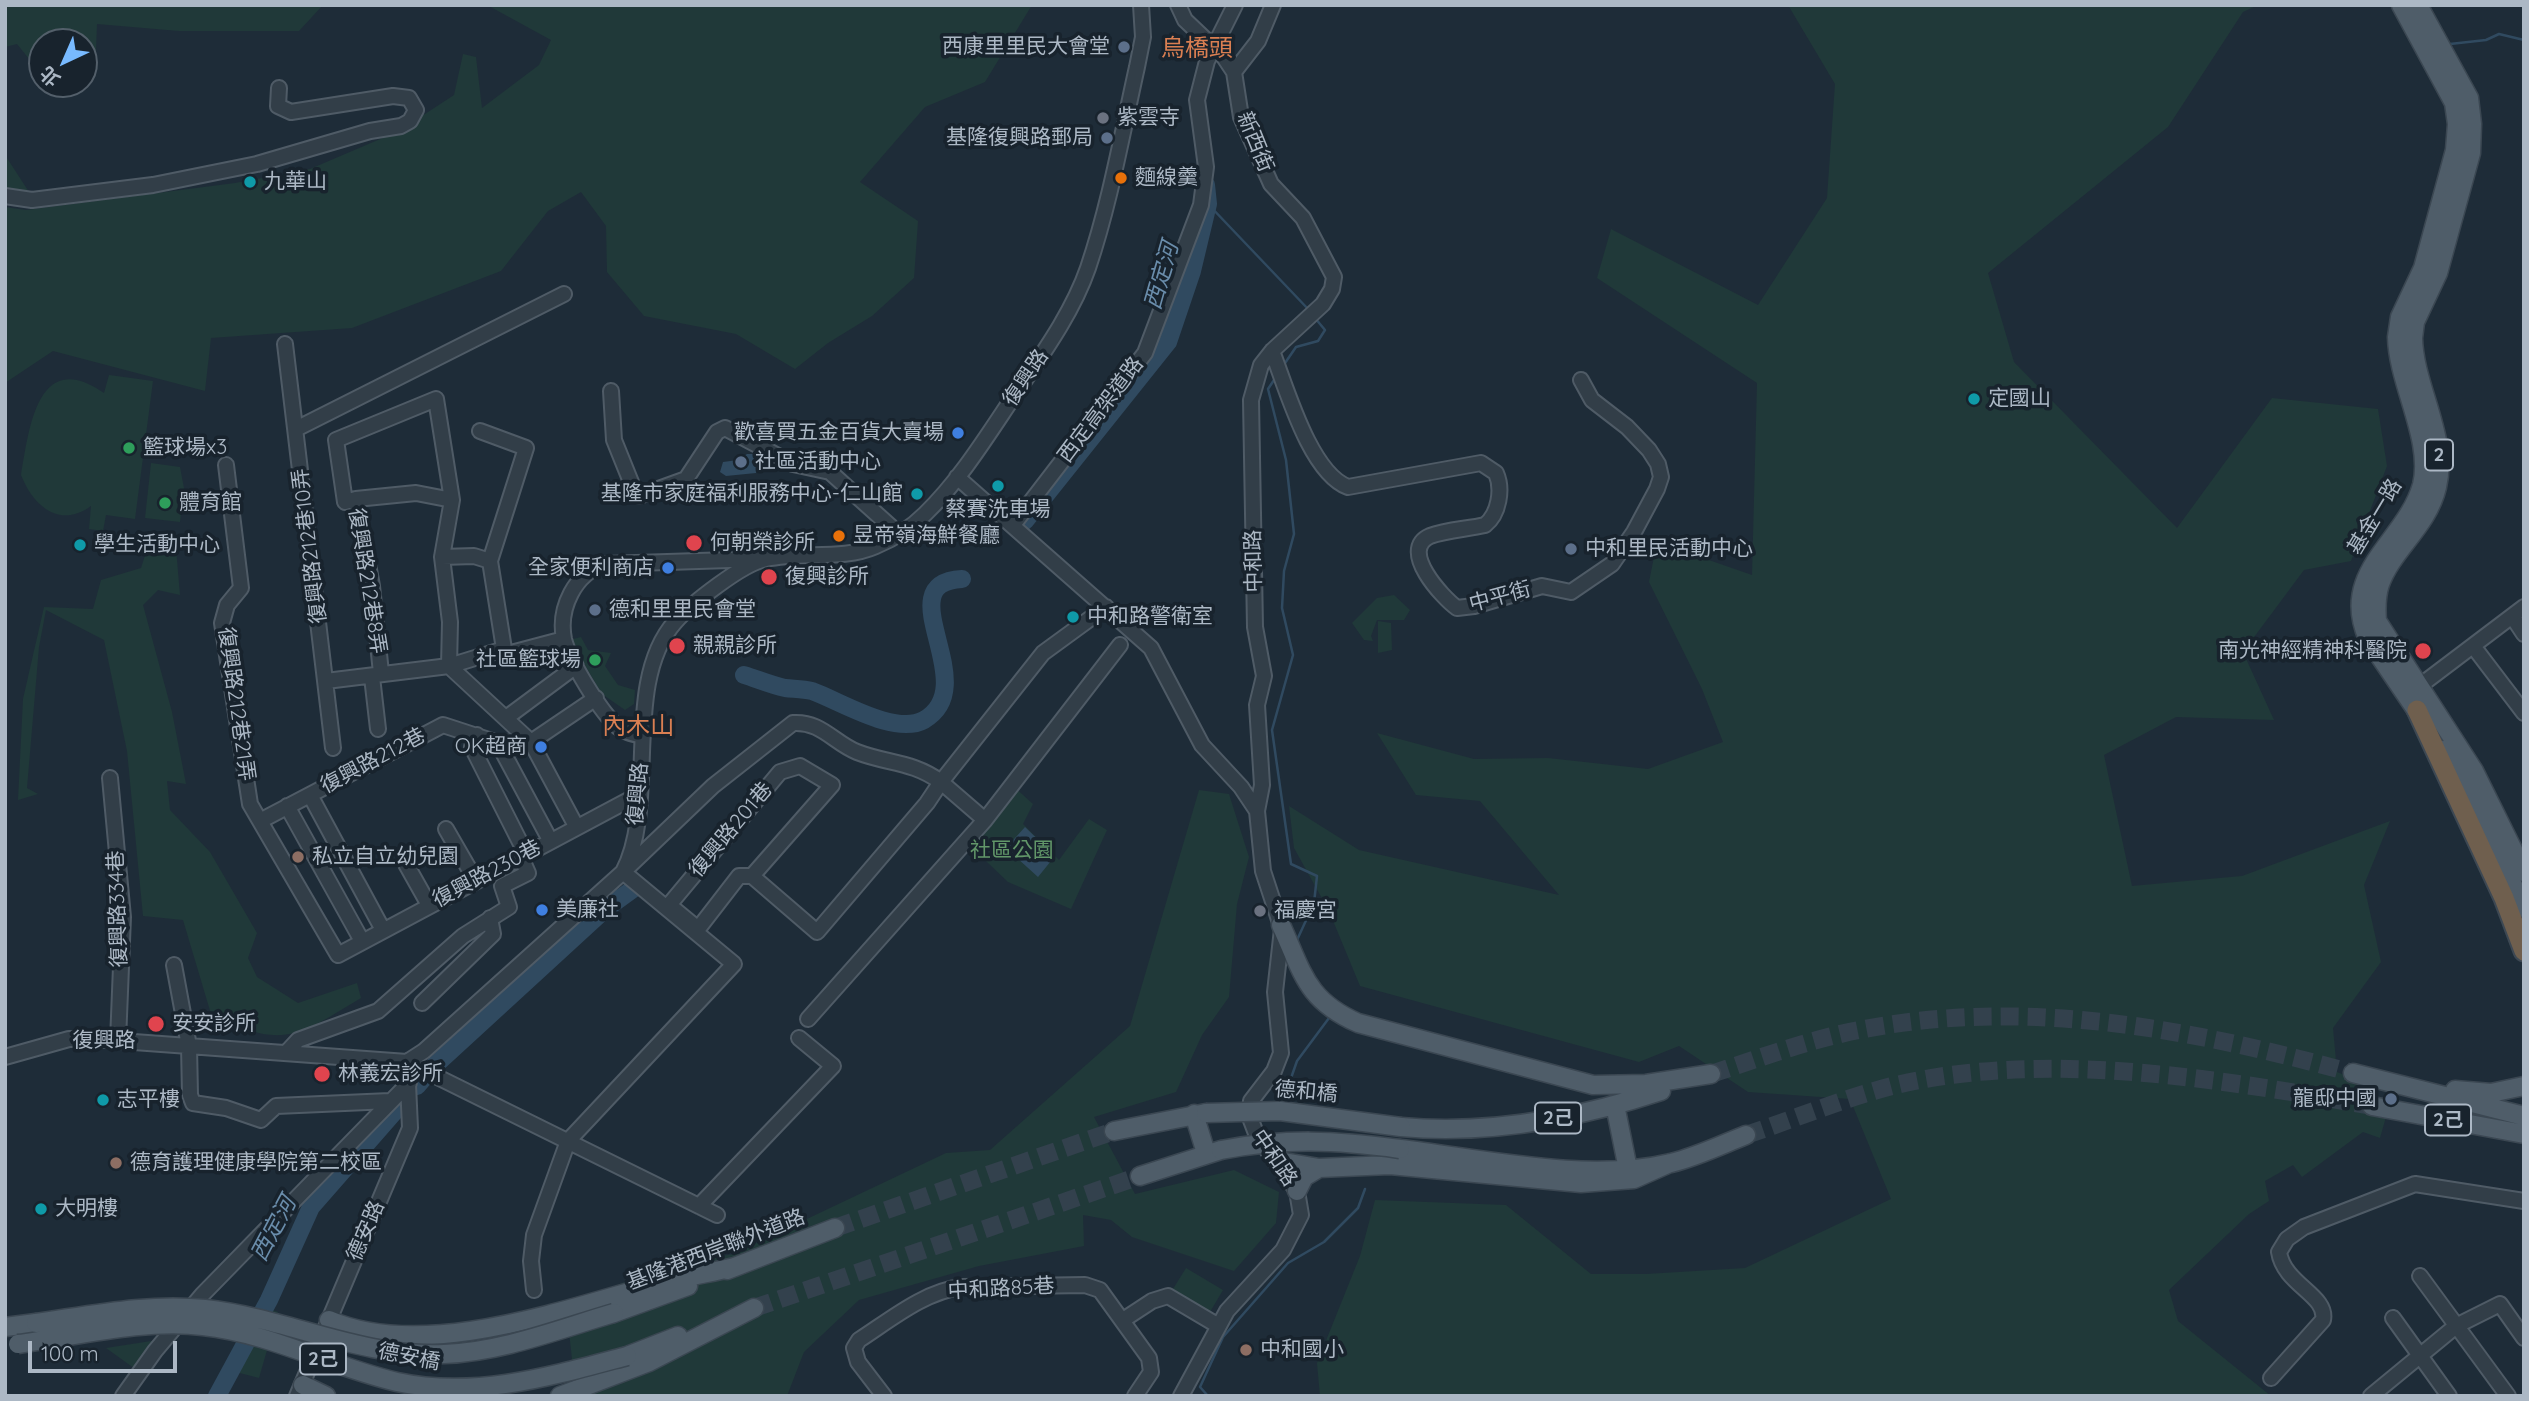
<!DOCTYPE html>
<html>
<head>
<meta charset="utf-8">
<style>
	body { margin:0 }
	#map { position:relative; width:2529px; height:1401px; overflow:hidden; background:#1e2c38; font-family:Quicksand,"Noto Sans TC",sans-serif }
	canvas { display:block }
	.frame { position:absolute; inset:0; border:7px solid #acb8c5; pointer-events:none }
	.north { position:absolute; left:28px; top:28px; width:70px; height:70px; box-sizing:border-box; background:#18232d; border:2px solid #535f6a; border-radius:50%; rotate:224deg; font-size:19px; font-weight:700; line-height:28px; text-align:center; color:#acb8c5 }
	.north::after { content:''; display:block; margin:auto; width:24px; height:32px; background:#78baff; clip-path:polygon(50% 0,100% 100%,50% 72%,0 100%) }
	.scale { position:absolute; left:28px; top:1341px; width:149px; height:32px; box-sizing:border-box; border:4px solid #acb8c5; border-top:0; padding-left:9px; font-size:21px; line-height:24px; white-space:nowrap; color:#acb8c5; -webkit-text-stroke:5px #18232d; paint-order:stroke }
</style>
</head>
<body>
<div id="map">
<canvas width="2529" height="1401"></canvas>
<div class="frame"></div>
<div class="north">北</div>
<div class="scale">100 m</div>
</div>
<script>
const ctx = document.querySelector('canvas').getContext('2d');
ctx.lineJoin = 'round';
function fill(path, color) { ctx.fillStyle = color; ctx.fill(path, 'evenodd'); }
function strokePath(path, color, width, dash) { ctx.strokeStyle = color; ctx.lineWidth = width; ctx.lineCap = dash ? 'butt' : 'round'; ctx.setLineDash(dash || []); ctx.stroke(path); }
function label(font, color, halo, rows, align = 'center') {
  ctx.font = font + ' Quicksand,"Noto Sans TC",sans-serif'; ctx.lineWidth = 7; ctx.setLineDash([]); ctx.textBaseline = 'middle'; ctx.strokeStyle = halo; ctx.fillStyle = color; for (const [text, x, y, turn = 0] of rows) {
    ctx.save(); ctx.translate(x, y); ctx.rotate((+turn || 0) * Math.PI / 180); ctx.textAlign = isNaN(turn) ? turn : align; if (halo) ctx.strokeText(text, 0, 0); ctx.fillText(text, 0, 0); ctx.restore();
  }
}
fill(new Path2D(`
	M5 5H323L299 31H179L97 24 95 76 84 75V42H42V75L17 44 5 47Z
	M487 5H1032L985 82 925 107 860 182 918 221 914 278 872 316 828 343 795 369 736 334 644 316 607 272 606 226 581 192 548 211 501 271 352 328 211 338 205 391 53 351 5 383V207L26 210 235 183 310 169 399 131 454 95 463 54 476 57 482 108 539 65 551 40Z
	M1788 5H2258L2243 12 2168 127 1988 273 2014 362 2177 528 2272 398 2378 409 2387 466 2351 561 2304 570 2243 652 2274 720 2176 717 2104 755 2132 886 2242 876 2390 821 2364 885 2381 962 2333 1028 2337 1072 2371 1086 2368 1114 2386 1117 2380 1138 2363 1132 2302 1177 2293 1165 2265 1181 2269 1201 2249 1214 2169 1290 2178 1321 2271 1396H1320L1317 1363 1360 1256 1375 1200 1506 1205 1591 1274H1646L1745 1268 1891 1199 1850 1099 1748 1092 1679 1046 1639 1062 1360 986 1329 911 1294 848 1289 806 1359 850 1559 895 1480 801 1416 795 1377 733 1474 759 1548 758 1648 769 1723 742 1702 689 1649 582 1657 542 1752 575 1757 383 1597 278 1611 229 1758 305 1827 198 1835 84Z
	M5 155 31 195 5 191Z
	M109 375 153 381 135 519 106 515 103 531 89 529 91 506C60 529 33 506 21 475 29 430 37 346 104 393Z
	M151 463 180 467 184 488 180 522 145 518Z
	M150 540 176 548 180 595 158 590 143 605 172 712 186 784 167 781 170 810 210 852 257 933 248 958 257 977 298 1003 357 983 361 998C296 1037 283 1050 211 1014L183 920 143 916 127 751 104 640 46 610 39 647 27 788 38 794 18 800 23 699 44 607 93 609 101 580 141 568Z
	M1394 595 1410 610 1404 620H1377L1371 636 1373 641 1364 640 1352 623 1377 598Z
	M1378 621 1391 623 1392 650 1378 653Z
	M581 637 588 650 611 653 605 666 618 685 635 690 634 704 625 710 602 694 570 640Z
	M1012 785 1033 804 1023 824 1059 860 1089 819 1107 830 1071 909 1008 882 966 842Z
	M1199 790 1229 794 1249 857 1237 904 1229 997 1202 1035 1176 1092 1094 1117 1135 1194 1234 1170 1279 1192 1276 1223 1234 1271 1132 1237 1111 1220 1083 1215 1084 1246 979 1266 859 1300 804 1352 787 1396H576L566 1304 668 1266 733 1254 946 1153 990 1150 1130 1026Z
	M1186 1268 1223 1290 1210 1312 1173 1289Z
	M258 1305 278 1312 259 1378 228 1370Z
	M164 1339 138 1371 106 1348Z`), '#203939');
fill(new Path2D(`
	M747 454H755L762 461 756 473 726 476 720 472 723 462 738 460Z
	M1025 827 1055 856 1038 877 1006 848Z`), '#304a60');
strokePath(new Path2D(`
	M2450 44 2486 40 2499 34 2524 40
	M1208 204 1309 310
	M1283 366 1296 347 1318 341 1325 330 1315 318
	M1276 377 1268 389 1286 460 1294 534 1284 571 1282 608 1293 655 1272 730 1291 864 1317 876 1314 903 1297 940
	M1284 1098 1297 1061 1329 1018
	M1208 1396 1200 1387 1223 1337 1288 1263 1324 1242 1358 1208 1365 1189`), '#304a60', 2.5);
strokePath(new Path2D(`
	M1025 521 1168 342 1192 271 1208 204 1206 185
	M744 675C757 679 771 685 785 688 794 689 803 689 812 691 840 701 895 736 924 720 985 685 885 583 962 579
	M434 1066 604 910 633 889
	M417 1086 423 1079
	M217 1396 269 1300 311 1207 402 1103`), '#304a60', 18);
strokePath(new Path2D(`
	M1711 1074C1760 1058 1808 1040 1859 1030 2026 997 2192 1029 2353 1073
	M1746 1135C1794 1119 1842 1099 1892 1086 2045 1049 2219 1079 2372 1106
	M835 1228 1114 1131
	M754 1308 1140 1176`), '#33414d', 18, [18, 9]);
const minor = new Path2D(`
	M1178 5 1185 20 1224 57 1234 72 1241 117 1271 184 1303 218 1334 277 1332 289 1323 304 1272 351 1261 365 1251 400 1255 627 1264 676 1257 705 1262 785 1257 811
	M1234 72 1258 41 1273 5
	M5 196 32 200 153 185 257 164 370 131 401 126 410 121 416 110 409 98 393 96 291 112 278 106 279 88
	M285 344 333 748
	M1272 351C1286 387 1310 473 1348 487L1481 463 1496 473C1503 489 1499 514 1485 525 1468 529 1446 530 1430 536 1398 550 1443 598 1457 608L1474 606 1542 586 1571 592 1612 564 1634 532 1657 489 1661 477 1658 464 1649 450 1627 427 1592 400 1581 380
	M611 391 614 440 635 492 639 496 686 479 717 432 725 428 793 464 830 472 890 526 896 535
	M296 429 564 294
	M226 465 241 588 227 605 222 623 250 804 338 955 638 795
	M957 477 1151 648 1202 745 1241 787 1257 811 1263 871 1282 929 1275 992 1281 1053 1274 1071 1251 1101 1249 1115 1257 1136 1297 1191 1301 1215 1283 1250 1227 1311 1181 1396
	M356 499 416 493 452 500 442 557 450 622 449 666
	M1013 525 1145 353 1201 205 1206 167 1197 100 1207 61 1235 5
	M442 557 474 556 490 561
	M2512 616 2524 634
	M2473 646 2524 713
	M511 653 564 639
	M449 666 531 742 576 826
	M381 673 372 586 356 499 345 502 336 440 436 399 452 500
	M372 677 378 729
	M326 681 449 666 504 649 490 561 526 448 480 431
	M2413 691 2524 607
	M506 718 576 666
	M477 735 472 747 526 854
	M643 736C634 734 626 733 618 727 601 713 569 660 564 639 558 608 575 573 605 564L761 559
	M498 743 550 840
	M110 778 123 917 118 1041
	M310 795 383 930
	M287 806 362 941
	M260 821 443 725 498 743 531 742 596 698
	M446 829 476 881
	M406 864 429 905
	M752 876H739L698 929 669 905 780 772 800 766 832 785 752 876 817 932 927 803 941 782 985 820
	M174 965 189 1046 190 1095 193 1103 226 1108 261 1120 276 1106 390 1101
	M422 1003 493 934 490 918
	M808 1019 985 820 1120 645
	M286 1053 298 1040 378 1011 463 936 509 907 502 886 528 873 521 857
	M5 1057 69 1039H93L407 1062 424 1051 623 872C659 805 621 683 675 622 691 604 743 563 766 559 802 551 842 561 876 546 893 539 912 527 925 514 960 480 987 436 1014 396 1041 356 1072 314 1088 268 1110 203 1122 134 1137 67L1143 37 1141 5
	M407 1062 717 1215
	M699 1206 833 1066 799 1038
	M2420 1276 2508 1396
	M534 1290 531 1261 534 1235 568 1141 734 964 623 872 713 786 793 723C821 721 834 743 857 752 888 764 912 761 941 782L1043 653 1106 607
	M2393 1318 2449 1396
	M1123 1320 1152 1301 1168 1296 1217 1325
	M2271 1378 2323 1320C2328 1295 2284 1285 2279 1252L2287 1239 2304 1227 2415 1184 2524 1201
	M123 1396 155 1351 202 1295 409 1083
	M297 1396 410 1128 407 1062
	M884 1396 858 1362 854 1348 859 1340C890 1320 925 1291 962 1287L1085 1285 1100 1290 1149 1358 1151 1372 1135 1396
	M2371 1396 2456 1326 2500 1304 2524 1338`);
const major = new Path2D(`
	M2401 5 2454 103 2457 124 2455 150 2423 268 2400 317 2397 337C2398 384 2433 440 2422 485 2406 542 2338 571 2368 639L2423 720
	M2418 5 2469 98 2472 124 2471 153 2438 273 2415 322 2413 338C2414 387 2449 437 2437 487 2428 526 2392 550 2380 584 2376 596 2376 608 2377 621L2474 771 2524 872
	M2443 750 2461 778 2524 908
	M1281 925C1303 973 1306 1000 1358 1023L1593 1085 1646 1084 1711 1074
	M2353 1073 2524 1116
	M2455 1090 2491 1093 2524 1086
	M1615 1105 1628 1169
	M2372 1106 2524 1134
	M1194 1114 1206 1153
	M1401 1127C1490 1135 1576 1119 1661 1091
	M1114 1131 1206 1113
	M1400 1149C1484 1159 1588 1183 1671 1163 1696 1157 1721 1145 1746 1135
	M1278 1161 1319 1168 1390 1165 1581 1183 1634 1179 1670 1163
	M1140 1176 1221 1150
	M1297 1191 1304 1177 1319 1168
	M727 1270 835 1228
	M614 1313 688 1286
	M329 1320C423 1361 563 1310 657 1284 683 1277 709 1273 735 1267
	M5 1327 36 1323
	M627 1356 678 1336
	M303 1385 326 1396
	M560 1396 649 1362 754 1308`);
const highway = new Path2D(`
	M2417 710 2504 898 2524 951`);
strokePath(minor, '#4f5b66', 18);
strokePath(major, '#3b4752', 21);
strokePath(highway, '#3d4853', 23);
strokePath(minor, '#323e48', 14);
strokePath(major, '#4f5d69', 18);
strokePath(highway, '#6f5f4e', 19);
const majorBridge = new Path2D(`
	M1206 1113 1280 1111 1401 1127
	M1221 1150C1285 1138 1336 1140 1400 1149
	M36 1323C92 1315 149 1303 205 1309 287 1318 361 1358 444 1354 502 1352 559 1329 614 1313
	M18 1344C78 1336 143 1319 203 1326 270 1333 332 1367 397 1382 475 1399 552 1376 627 1356`);
strokePath(majorBridge, '#3b4752', 21, []);
strokePath(majorBridge, '#4f5d69', 18);
for (const [x, y, r, color] of [
	[1124,47,7,"#5c6f8a"],
	[1103,118,7,"#6b7280"],
	[1107,138,7,"#5c6f8a"],
	[1121,178,7,"#e8710a"],
	[250,182,7,"#0f9aa8"],
	[1974,399,7,"#0f9aa8"],
	[958,433,7,"#3f7fe0"],
	[129,448,7,"#2e9e5b"],
	[741,462,7,"#5c6f8a"],
	[998,486,7,"#0f9aa8"],
	[917,494,7,"#0f9aa8"],
	[165,503,7,"#2e9e5b"],
	[839,536,7,"#e8710a"],
	[694,543,9,"#e0444e"],
	[80,545,7,"#0f9aa8"],
	[1571,549,7,"#5c6f8a"],
	[668,568,7,"#3f7fe0"],
	[769,577,9,"#e0444e"],
	[595,610,7,"#5c6f8a"],
	[1073,617,7,"#0f9aa8"],
	[677,646,9,"#e0444e"],
	[2423,651,9,"#e0444e"],
	[595,660,7,"#2e9e5b"],
	[541,747,7,"#3f7fe0"],
	[298,857,7,"#8d6e63"],
	[542,910,7,"#3f7fe0"],
	[1260,911,7,"#6b7280"],
	[156,1024,9,"#e0444e"],
	[322,1074,9,"#e0444e"],
	[2391,1099,7,"#5c6f8a"],
	[103,1100,7,"#0f9aa8"],
	[116,1163,7,"#8d6e63"],
	[41,1209,7,"#0f9aa8"],
	[1246,1350,7,"#8d6e63"]
]) { const dot = new Path2D(); dot.arc(x, y, r, 0, 2 * Math.PI); ctx.fillStyle = color; ctx.fill(dot); strokePath(dot, '#18232d', 2.5); }
for (const [x, y, w] of [
	[2439,455,28],
	[1558,1118,46],
	[2448,1120,46],
	[323,1359,46]
]) { const box = new Path2D(); box.roundRect(x - w / 2, y - 15.5, w, 31, 5); ctx.fillStyle = '#18232d'; ctx.fill(box); strokePath(box, '#acb8c5', 2); }
label('bold 19px', '#acb8c5', null, [
	["2",2439,455],
	["2己",1558,1118],
	["2己",2448,1120],
	["2己",323,1359]
]);
label('21px', '#acb8c5', '#18232d', [
	["西康里里民大會堂",1110,47,"right"],
	["紫雲寺",1117,118],
	["基隆復興路郵局",1093,138,"right"],
	["麵線羹",1135,178],
	["九華山",264,182],
	["定國山",1988,399],
	["歡喜買五金百貨大賣場",944,433,"right"],
	["籃球場x3",143,448],
	["社區活動中心",755,462],
	["基隆市家庭福利服務中心-仁山館",903,494,"right"],
	["體育館",179,503],
	["蔡賽洗車場",998,510,"center"],
	["昱帝嶺海鮮餐廳",853,536],
	["何朝榮診所",710,543],
	["學生活動中心",94,545],
	["中和里民活動中心",1585,549],
	["全家便利商店",654,568,"right"],
	["復興診所",785,577],
	["德和里里民會堂",609,610],
	["中和路警衛室",1087,617],
	["親親診所",693,646],
	["南光神經精神科醫院",2407,651,"right"],
	["社區籃球場",581,660,"right"],
	["OK超商",527,747,"right"],
	["私立自立幼兒園",312,857],
	["美廉社",556,910],
	["福慶宮",1274,911],
	["安安診所",172,1024],
	["林義宏診所",338,1074],
	["龍邸中國",2377,1099,"right"],
	["志平樓",117,1100],
	["德育護理健康學院第二校區",130,1163],
	["大明樓",55,1209],
	["中和國小",1260,1350]
], 'left');
label('21px', '#acb8c5', '#18232d', [
	["新西街",1255,142,68],
	["復興路",1026,378,-56],
	["西定高架道路",1101,410,-53],
	["基金一路",2375,517,-59],
	["復興路212巷10弄",310,546,-97],
	["中和路",1254,561,-91],
	["復興路212巷8弄",367,581,81],
	["中平街",1500,597,-15],
	["復興路212巷21弄",236,704,82],
	["復興路212巷",373,761,-28],
	["復興路",638,794,-85],
	["復興路201巷",731,830,-50],
	["復興路230巷",487,874,-28],
	["復興路334巷",118,909,-92],
	["復興路",104,1041],
	["德和橋",1306,1092,5],
	["中和路",1274,1158,56],
	["德安路",366,1231,-67],
	["基隆港西岸聯外道路",716,1250,-21],
	["中和路85巷",1001,1289,-3],
	["德安橋",409,1357,11]
]);
label('21px', '#629769', '#18232d', [
	["社區公園",1012,851]
]);
label('italic 23px', '#6a8dab', '#18232d', [
	["西定河",1162,276,-74],
	["西定河",274,1229,-62]
]);
label('24px', '#da7f52', '#18232d', [
	["烏橋頭",1197,49],
	["內木山",638,727]
]);
</script>
</body>
</html>
